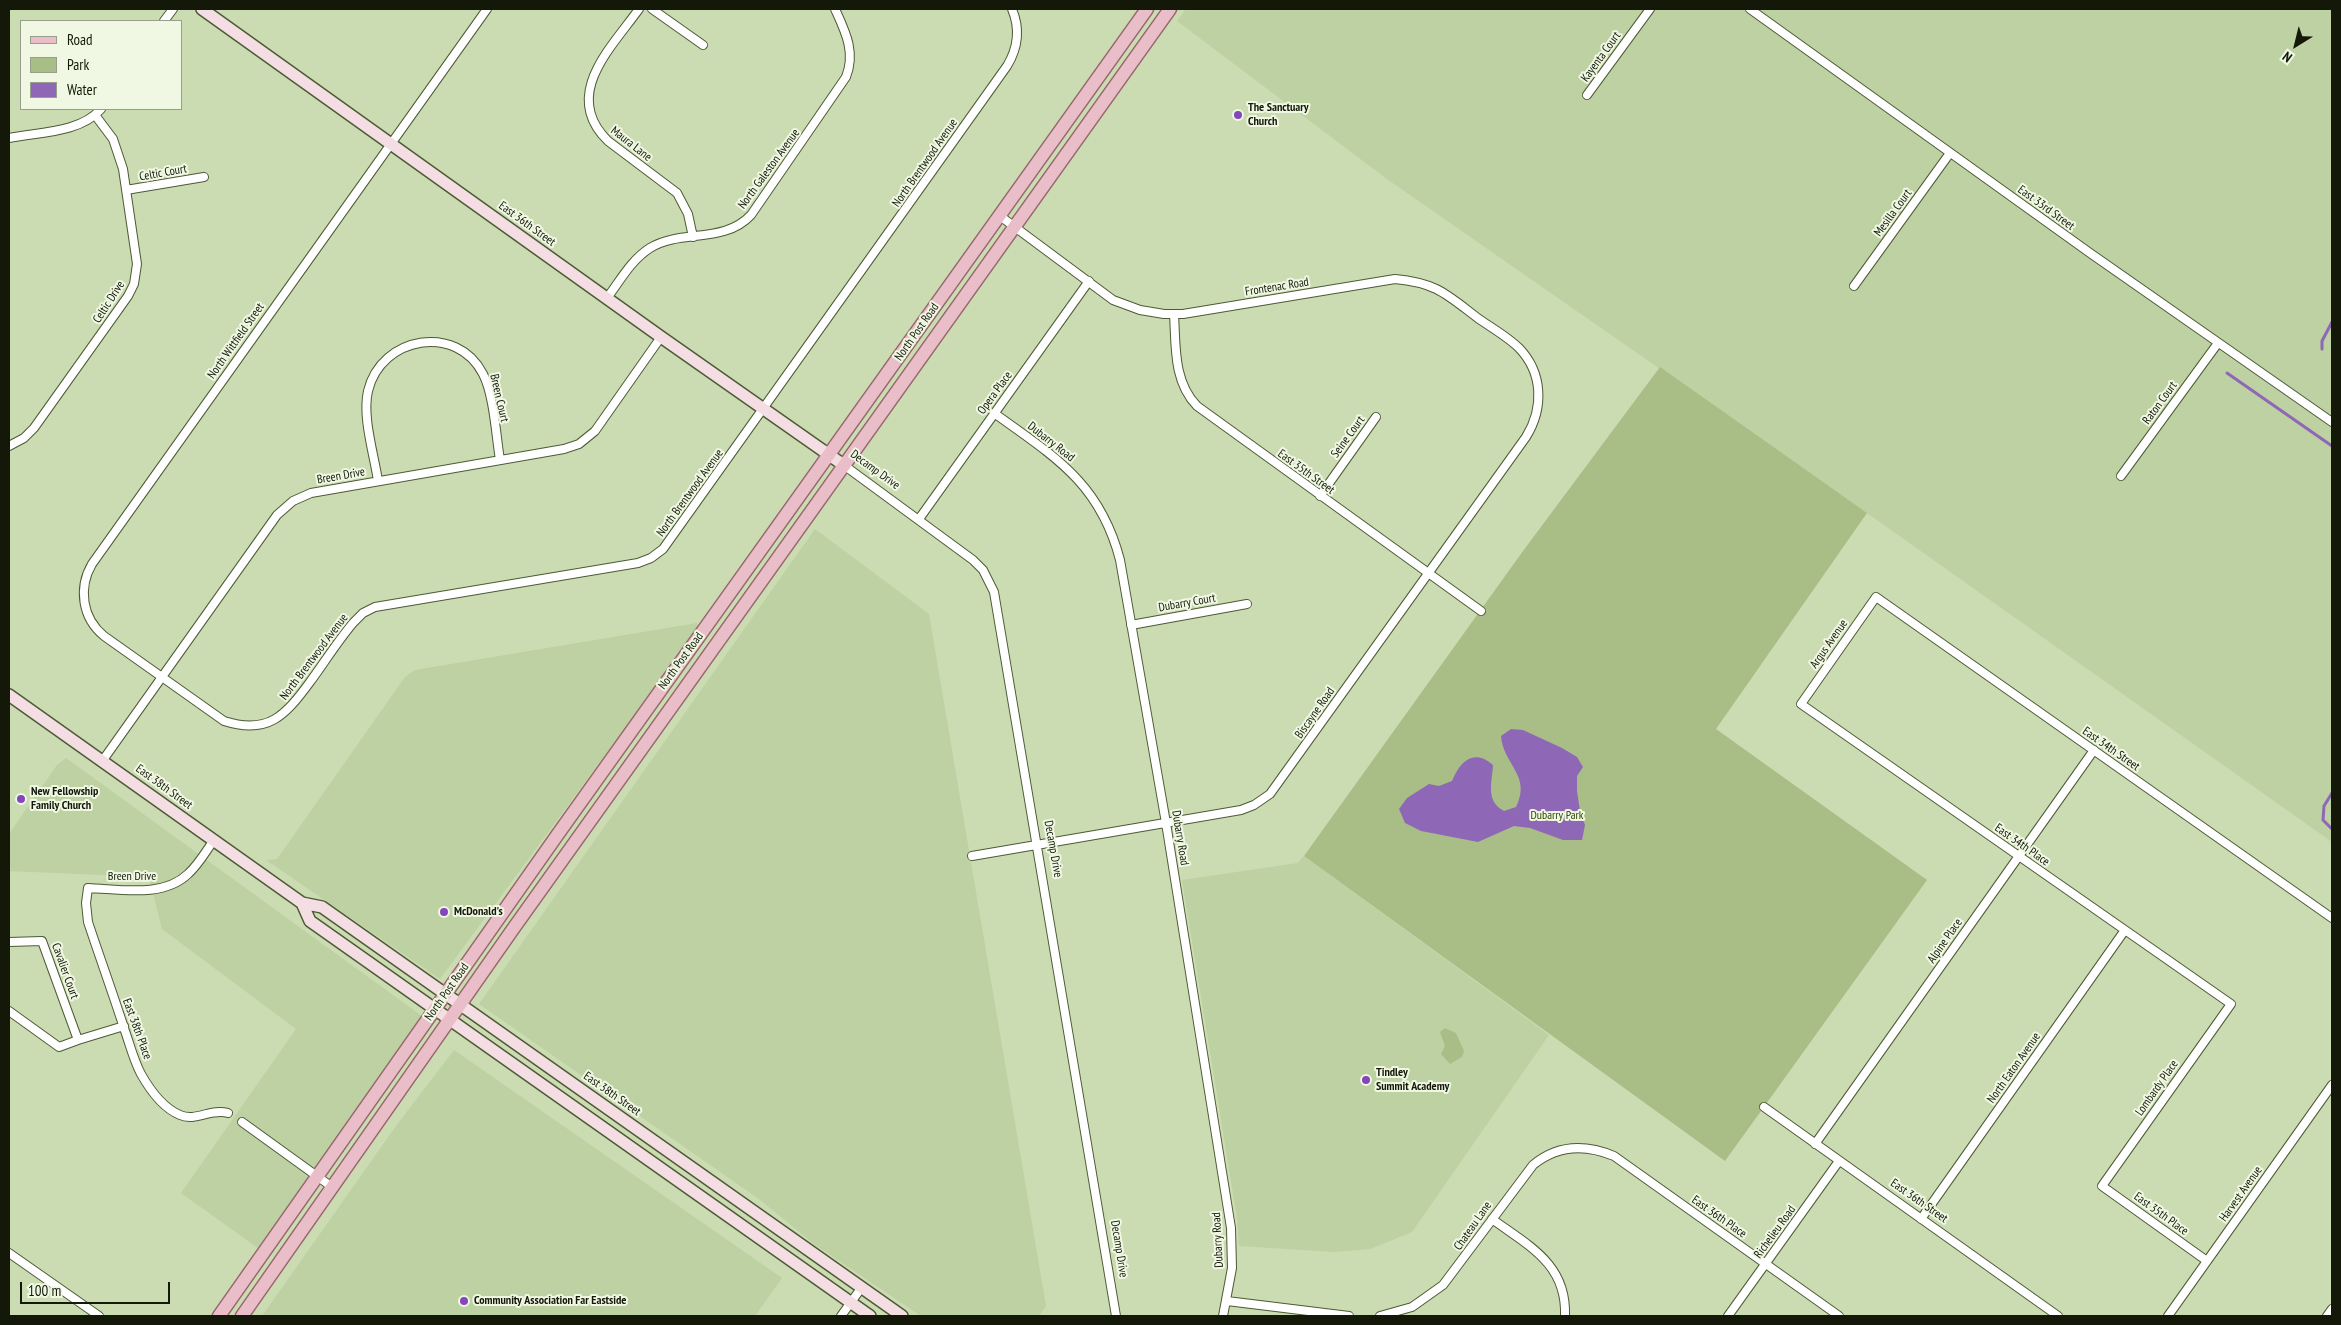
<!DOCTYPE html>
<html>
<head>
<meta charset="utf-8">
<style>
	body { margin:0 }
	#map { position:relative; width:2341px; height:1325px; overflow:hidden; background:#cbdbb2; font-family:"PT Sans Narrow",sans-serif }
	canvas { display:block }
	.frame { position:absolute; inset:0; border:10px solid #131809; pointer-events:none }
	.legend { position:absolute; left:20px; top:20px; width:162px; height:90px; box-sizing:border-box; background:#f0f8e4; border:1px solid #989e8c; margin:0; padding:6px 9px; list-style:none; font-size:15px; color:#131809 }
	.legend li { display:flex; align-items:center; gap:10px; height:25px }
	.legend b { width:25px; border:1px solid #989e8c }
	.north { position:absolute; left:2271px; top:20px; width:50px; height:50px; -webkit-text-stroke:4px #f0f8e4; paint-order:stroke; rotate:216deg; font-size:14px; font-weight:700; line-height:20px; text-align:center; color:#131809 }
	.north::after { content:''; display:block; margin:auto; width:18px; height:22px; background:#131809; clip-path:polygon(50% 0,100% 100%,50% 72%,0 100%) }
	.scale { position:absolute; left:20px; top:1282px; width:150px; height:22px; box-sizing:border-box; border:2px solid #131809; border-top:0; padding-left:6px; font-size:15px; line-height:18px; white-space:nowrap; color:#131809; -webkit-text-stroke:4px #f0f8e4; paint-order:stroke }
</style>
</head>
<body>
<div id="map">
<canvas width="2341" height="1325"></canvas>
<div class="frame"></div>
<ul class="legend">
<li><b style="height:6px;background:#eabec8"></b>Road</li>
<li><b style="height:14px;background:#a9bd87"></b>Park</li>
<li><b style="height:14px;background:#8e68b6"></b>Water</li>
</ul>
<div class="north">N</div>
<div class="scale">100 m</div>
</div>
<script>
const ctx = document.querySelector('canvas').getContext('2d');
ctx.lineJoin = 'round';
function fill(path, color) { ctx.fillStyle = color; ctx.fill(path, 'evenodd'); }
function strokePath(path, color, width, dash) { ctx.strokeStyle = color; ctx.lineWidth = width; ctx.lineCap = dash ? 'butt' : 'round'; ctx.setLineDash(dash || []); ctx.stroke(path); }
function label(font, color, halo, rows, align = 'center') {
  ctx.font = font + ' "PT Sans Narrow",sans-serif'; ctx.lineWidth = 4; ctx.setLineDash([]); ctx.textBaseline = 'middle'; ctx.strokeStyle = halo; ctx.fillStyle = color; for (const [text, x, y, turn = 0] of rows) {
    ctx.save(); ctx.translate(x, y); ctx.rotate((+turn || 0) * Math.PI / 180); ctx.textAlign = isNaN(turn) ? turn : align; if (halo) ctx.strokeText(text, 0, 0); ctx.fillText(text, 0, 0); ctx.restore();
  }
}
fill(new Path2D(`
	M1186 9H2332V842L1867 513 1387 179 1177 21Z
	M815 529 929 614 1046 1306 1039 1316H921L814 1244 759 1199 479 1004Z
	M697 623 698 629 440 979 266 860 277 859 405 677 415 670Z
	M66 758 422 1016 258 1248 181 1193 296 1029 162 929 149 877 9 871V834L57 765Z
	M1304 856 1549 1035 1412 1232 1370 1249 1334 1252 1239 1246 1237 1218 1182 880 1298 863Z
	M454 1050 782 1278 755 1316H262L396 1126Z`), '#bed1a2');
fill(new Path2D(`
	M1660 367 1867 513 1716 729 1927 880 1725 1161 1304 856 1523 551Z
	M1445 1028 1456 1033 1464 1051 1462 1057 1450 1064 1441 1054 1445 1046 1440 1032Z`), '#a9bd87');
fill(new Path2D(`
	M1511 729 1523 730 1562 748 1577 757 1583 767 1577 776V791L1580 811 1585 825 1582 840H1563L1530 828 1514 826 1478 842 1421 831 1405 823 1399 809 1407 798 1429 784 1439 786 1452 781C1460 761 1474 748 1493 765 1492 783 1485 801 1504 811L1516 807C1532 775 1503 765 1501 736Z`), '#8e68b6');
strokePath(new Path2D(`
	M2322 349V341L2332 322
	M2227 373 2332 446
	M2332 793 2324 806 2323 820 2332 829`), '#8e68b6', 3);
const street = new Path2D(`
	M487 9 92 564C78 588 82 618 104 636L224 721C268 735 285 716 310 682 324 663 337 642 353 623L363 613 375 607 638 563 651 558 663 549 1007 66C1018 48 1020 28 1012 9
	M639 9C611 48 561 95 608 141L677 193 688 214 693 237
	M652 9 703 45
	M1750 9 2090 253 2332 422
	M164 21 173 9
	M1587 95 1650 9
	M9 138C39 132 80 133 101 109
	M126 190 204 177
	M1854 286 1950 153
	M607 298C620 281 631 260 650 248 681 229 724 244 751 215L846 77C856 52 845 31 835 9
	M1174 314C1176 346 1173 381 1197 406L1481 611
	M994 413C1055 457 1100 483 1120 560L1166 823 1231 1228 1232 1268 1223 1316
	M9 446 24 438 34 428 128 296 134 284 137 264 123 169 113 139 95 115
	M845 466 973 560 983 570 994 592 1116 1316
	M2121 476 2218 343
	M378 481C374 454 362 417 368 391 381 336 457 323 483 374 494 395 496 436 500 460
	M1320 496 1376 417
	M919 519 1089 281
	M1131 625 1247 604
	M103 760 277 515 293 501 311 493 564 449 579 444 595 431 661 337
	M214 840C206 851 199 864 188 874 163 898 120 889 88 888L86 903 88 922C100 958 113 994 125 1031 130 1045 134 1061 141 1074 150 1090 163 1108 180 1115 196 1122 211 1108 228 1113
	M972 856 1241 810 1254 805 1270 794 1526 437C1544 408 1543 373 1519 348 1508 337 1492 328 1479 319 1446 294 1437 283 1395 279L1183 314H1164L1140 310 1113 300 1000 216
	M9 942 42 941 78 1040 59 1047 9 1011
	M78 1040 124 1026
	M1764 1107 2058 1316
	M242 1122 332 1187
	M1815 1144 2094 750
	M1492 1219C1529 1246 1567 1264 1565 1316
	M1921 1219 2125 930
	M9 1253 99 1316
	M2207 1261 2102 1186 2231 1004 1801 704 1876 597 2332 918
	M1227 1301 1349 1316
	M841 1316 862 1287
	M1380 1316 1412 1307 1443 1285 1533 1165C1557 1145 1585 1144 1614 1156L1839 1316
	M1728 1316 1839 1161
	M2168 1316 2332 1085
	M2327 1316 2332 1309`);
const secondary = new Path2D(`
	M202 9 661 337 845 466
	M9 695 302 903 322 907 902 1316
	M302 903 310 921 870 1316`);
const primary = new Path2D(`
	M219 1316 558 834 1147 9
	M242 1316 513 929 1170 9`);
strokePath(street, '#4d5a36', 10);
strokePath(secondary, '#4d5a36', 14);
strokePath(primary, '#96676d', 15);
strokePath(street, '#fff', 8);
strokePath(secondary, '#f4dee3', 11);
strokePath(primary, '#eabec8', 12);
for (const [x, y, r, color] of [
	[1238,115,5,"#8446bb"],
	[21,799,5,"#8446bb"],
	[444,912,5,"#8446bb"],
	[1366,1080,5,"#8446bb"],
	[464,1301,5,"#8446bb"]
]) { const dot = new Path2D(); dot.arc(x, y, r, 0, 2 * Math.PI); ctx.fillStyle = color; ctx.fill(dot); strokePath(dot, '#f0f8e4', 2); }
label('12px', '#131809', '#f0f8e4', [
	["Kayenta Court",1601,57,-54],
	["Maura Lane",631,144,38],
	["North Brentwood Avenue",925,163,-55],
	["North Galeston Avenue",769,169,-54],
	["Celtic Court",163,173,-10],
	["East 33rd Street",2046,208,36],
	["Mesilla Court",1893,213,-54],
	["East 36th Street",527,224,36],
	["Frontenac Road",1277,287,-9],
	["Celtic Drive",109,302,-57],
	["North Post Road",917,332,-55],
	["North Wittfield Street",236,341,-55],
	["Opera Place",995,393,-54],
	["Breen Court",499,398,77],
	["Raton Court",2160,403,-54],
	["Seine Court",1348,437,-54],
	["Dubarry Road",1051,442,38],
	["Decamp Drive",875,470,36],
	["East 35th Street",1306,472,36],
	["Breen Drive",341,476,-10],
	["North Brentwood Avenue",690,493,-54],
	["Dubarry Court",1187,603,-10],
	["Argus Avenue",1829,644,-55],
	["North Brentwood Avenue",314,657,-53],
	["North Post Road",681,661,-54],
	["Biscayne Road",1315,713,-55],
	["East 34th Street",2111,749,35],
	["East 38th Street",164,787,36],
	["Dubarry Road",1180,838,81],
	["East 34th Place",2022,845,35],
	["Decamp Drive",1053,849,80],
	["Breen Drive",132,877],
	["Alpine Place",1945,941,-55],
	["Cavalier Court",65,971,70],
	["North Post Road",447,992,-55],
	["East 38th Place",137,1029,70],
	["North Eaton Avenue",2014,1068,-55],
	["Lombardy Place",2157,1088,-55],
	["East 38th Street",612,1094,35],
	["Harvest Avenue",2241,1194,-55],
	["East 36th Street",1919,1201,35],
	["East 35th Place",2161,1214,36],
	["East 36th Place",1719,1217,35],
	["Chateau Lane",1473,1226,-55],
	["Richelieu Road",1775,1232,-54],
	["Dubarry Road",1218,1240,-93],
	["Decamp Drive",1119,1249,81]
]);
label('bold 12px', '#131809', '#f0f8e4', [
	["The Sanctuary",1248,108],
	["Church",1248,122],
	["New Fellowship",31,792],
	["Family Church",31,806],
	["McDonald's",454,912],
	["Tindley",1376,1073],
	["Summit Academy",1376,1087],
	["Community Association Far Eastside",474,1301]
], 'left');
label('12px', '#314400', '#f0f8e4', [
	["Dubarry Park",1557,816]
]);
</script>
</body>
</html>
